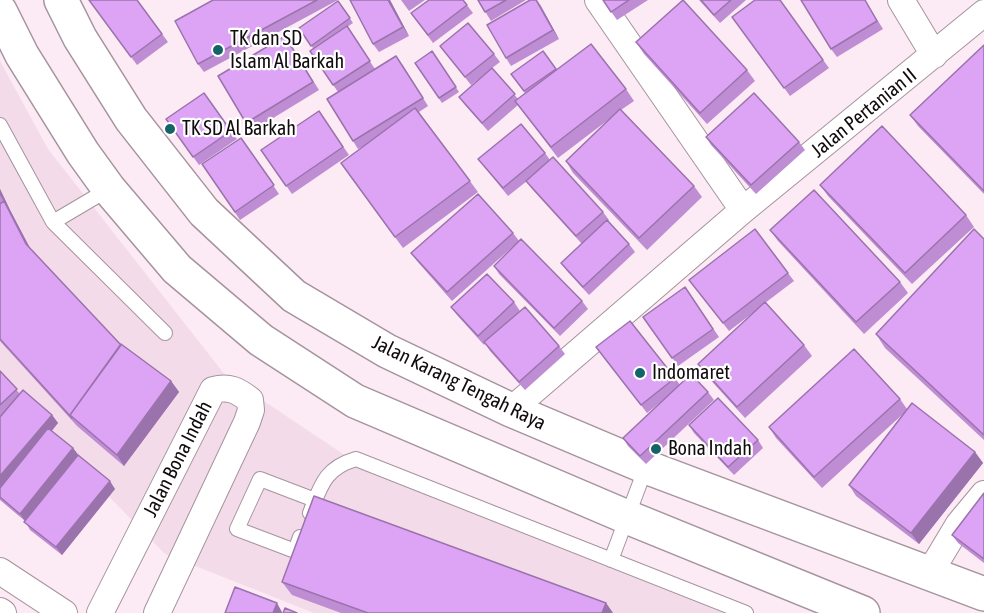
<!DOCTYPE html>
<html>
<head>
<meta charset="utf-8">
<style>
	body { margin:0 }
	canvas { display:block; background:#fceaf4 }
</style>
</head>
<body>
<canvas width="984" height="613"></canvas>
<script>
const ctx = document.querySelector('canvas').getContext('2d');
ctx.lineJoin = 'round';
function fill(path, color) { ctx.fillStyle = color; ctx.fill(path, 'evenodd'); }
function strokePath(path, color, width, dash) { ctx.strokeStyle = color; ctx.lineWidth = width; ctx.lineCap = dash ? 'butt' : 'round'; ctx.setLineDash(dash || []); ctx.stroke(path); }
function label(font, color, halo, rows, align = 'center') {
  ctx.font = font + ' "Asap Condensed",sans-serif'; ctx.lineWidth = 4.5; ctx.setLineDash([]); ctx.textBaseline = 'middle'; ctx.strokeStyle = halo; ctx.fillStyle = color; for (const [text, x, y, turn = 0] of rows) {
    ctx.save(); ctx.translate(x, y); ctx.rotate((+turn || 0) * Math.PI / 180); ctx.textAlign = isNaN(turn) ? turn : align; if (halo) ctx.strokeText(text, 0, 0); ctx.fillText(text, 0, 0); ctx.restore();
  }
}
fill(new Path2D(`
	M0 61 48 149 225 375 364 468 745 613H314L165 554 0 385Z`), '#f4dbe9');
const service = new Path2D(`
	M0 125 53 222 109 189
	M53 222 165 333
	M310 513C321 485 325 468 356 459L746 613
	M300 537 295 551 237 529 260 479 315 500
	M611 560 646 467`);
const minor = new Path2D(`
	M598 0 743 210
	M901 0 934 55
	M511 410 743 210 984 13
	M0 571 64 613
	M929 574 959 524 984 494
	M0 611 3 613
	M100 613 213 390C229 386 237 390 250 400L251 410 247 422 157 613`);
const secondary = new Path2D(`
	M61 0 80 38 131 119 204 212 294 296 387 351 511 410 646 467 984 594
	M0 11 22 55 83 153 109 189 177 269 261 340 355 401 627 517 863 613`);
strokePath(service, '#a5949d', 16);
strokePath(minor, '#a5949d', 28);
strokePath(secondary, '#a5949d', 36);
strokePath(service, '#fff', 14);
strokePath(minor, '#fff', 26);
strokePath(secondary, '#fff', 33);
fill(new Path2D(`
	M89 0H137L168 42 137 65Z
	M213 0H338L204 72 198 64Z
	M390 0 409 36 379 52 373 44Z
	M401 0H425L409 11Z
	M463 0 473 13 433 43 411 13Z
	M478 0H526L491 21Z
	M537 0 559 39 511 66 506 58Z
	M603 0H648L617 20Z
	M699 0H746L720 23Z
	M780 0 829 68 790 96 732 17Z
	M865 0 883 29 837 57 831 49Z
	M338 1 353 23 347 27 375 69 402 64 428 106 419 112 478 192 403 248 349 175 366 145 358 149 353 141 338 92 310 51 313 48 299 28Z
	M636 42 747 70 755 81 707 124 644 54Z
	M290 44 319 90 252 131 246 123Z
	M984 45V194L918 126 910 115Z
	M440 46 494 54 500 62 492 68 518 99 525 93 511 74 543 51 556 70 626 89 634 101 621 110 694 186 702 197 647 250 573 173 566 161 612 117 558 158 518 105 488 131 465 105 459 97 484 75 471 85Z
	M432 51 459 92 442 103 415 63Z
	M204 93 237 139 199 165 166 119Z
	M319 111 349 155 292 194 261 150Z
	M706 137 799 142 805 150 756 194 711 145Z
	M241 138 279 194 240 220 202 164Z
	M545 153 550 160 603 212 609 220 608 221 629 244 635 252 589 295 567 271 561 263 582 244 532 189 527 181 508 196 478 159Z
	M820 185 966 215 974 227 912 284 828 196Z
	M0 189 10 210 30 248 121 345 171 381 179 392 124 466 77 426 0 341Z
	M770 230 900 282 908 293 864 334 778 241Z
	M513 233 519 241 452 301 417 261 411 253Z
	M984 239V440L885 348 876 334Z
	M494 266 582 301 588 309 560 336 499 274Z
	M788 273 794 281 765 303 804 345 812 356 745 418 706 375 698 364 758 309 729 331 689 280Z
	M685 287 719 337 678 366 643 317Z
	M514 302 520 311 505 324 559 346 565 354 525 390 490 351 485 343 484 345 457 315 451 307Z
	M596 347 675 378 680 385 708 392 714 400 646 464 628 446 623 438 662 401 647 413Z
	M0 371 20 394 52 415 58 423 52 431 73 448 79 456 115 489 62 555 30 530 25 521 0 500Z
	M900 399 907 409 975 452 983 463 919 544 856 496 849 485 903 414 822 488 776 438 769 427Z
	M689 425 758 440 763 448 734 475 694 433Z
	M984 493V563L958 543 952 535Z
	M282 582 606 603 613 613H341L292 595Z`), '#be8dd4');
fill(new Path2D(`
	M388 0H390L409 36 403 27Z
	M537 0 541 6 559 39 553 30Z
	M0 189 10 210 32 252 26 244 2 198 0 195Z
	M171 381 179 392 124 466 117 455Z
	M52 415 58 423 0 490V476Z
	M73 448 79 456 26 522 20 514Z
	M975 452 983 463 919 544 911 533Z
	M110 481 115 489 62 555 56 547Z
	M277 603 282 612V613H273Z
	M606 603 613 613H602Z`), '#9b73ac');
const building = new Path2D(`
	M89 0H137L162 34 131 57Z
	M213 0H317L198 64 175 21Z
	M350 0H388L403 27 373 44Z
	M429 0H463L467 5 428 35 411 13Z
	M478 0H506L485 12Z
	M530 0H536L553 30 506 58 487 25Z
	M603 0H629L611 12Z
	M683 0 747 70 700 113 636 42Z
	M701 0H731L714 15Z
	M755 0H780L823 60 784 88 732 17Z
	M801 0H865L877 21 831 49Z
	M338 1 350 18 311 46 299 28Z
	M468 23 494 54 465 77 440 46Z
	M347 26 370 61 333 85 310 51Z
	M285 36 313 82 246 123 218 76Z
	M591 44 626 89 551 147 515 101Z
	M984 45V191L910 115Z
	M432 51 456 87 439 98 415 63Z
	M543 51 556 69 524 91 511 74Z
	M396 56 423 98 353 141 327 99Z
	M492 68 515 94 482 123 459 97Z
	M204 93 231 131 193 157 166 119Z
	M754 93 799 142 751 185 706 137Z
	M415 108 470 181 395 237 341 163Z
	M620 109 694 186 639 238 566 161Z
	M319 111 343 147 286 186 261 150Z
	M521 124 545 153 503 188 478 159Z
	M882 126 966 215 905 273 820 185Z
	M241 138 274 185 235 212 202 164Z
	M553 157 603 212 576 236 526 181Z
	M814 190 900 282 856 322 770 230Z
	M478 194 513 233 447 292 411 253Z
	M4 201 26 244 121 345 70 415 72 418 0 339V204Z
	M607 220 629 244 583 287 561 263Z
	M755 229 788 273 723 323 689 280Z
	M974 229 984 239V435L876 334Z
	M521 239 582 301 554 328 494 266Z
	M487 274 514 302 478 336 451 307Z
	M685 287 713 329 672 358 643 317Z
	M765 302 804 345 737 407 698 364Z
	M525 307 559 346 519 382 484 342Z
	M630 321 675 378 641 405 596 347Z
	M121 344 171 381 117 455 70 415Z
	M854 349 900 399 814 477 769 427Z
	M0 371 17 389 0 405Z
	M691 374 708 392 640 456 623 438Z
	M23 390 52 415 0 476V417Z
	M718 398 758 440 728 467 689 425Z
	M912 403 975 452 911 533 849 485Z
	M48 428 73 448 20 514 0 497V488Z
	M78 455 110 481 56 547 24 522Z
	M984 493V559L952 535Z
	M314 496 606 603 602 613H368L282 582Z
	M235 587 277 603 273 613H225Z
	M285 608 297 613H283Z`);
fill(building, '#dda4f6');
strokePath(building, '#9b73ac', 1.5);
for (const [x, y, r, color] of [
	[218,50,6,"#146369"],
	[170,129,6,"#146369"],
	[640,373,6,"#146369"],
	[656,449,6,"#146369"]
]) { const dot = new Path2D(); dot.arc(x, y, r, 0, 2 * Math.PI); ctx.fillStyle = color; ctx.fill(dot); strokePath(dot, '#fff', 2); }
label('20px', '#110b0e', '#fff', [
	["TK dan SD",230,39],
	["Islam Al Barkah",230,62],
	["TK SD Al Barkah",182,129],
	["Indomaret",652,373],
	["Bona Indah",668,449]
], 'left');
label('20px', '#110b0e', '#fff', [
	["Jalan Pertanian II",864,113,-39],
	["Jalan Karang Tengah Raya",459,383,26],
	["Jalan Bona Indah",178,459,-63]
]);
</script>
</body>
</html>
